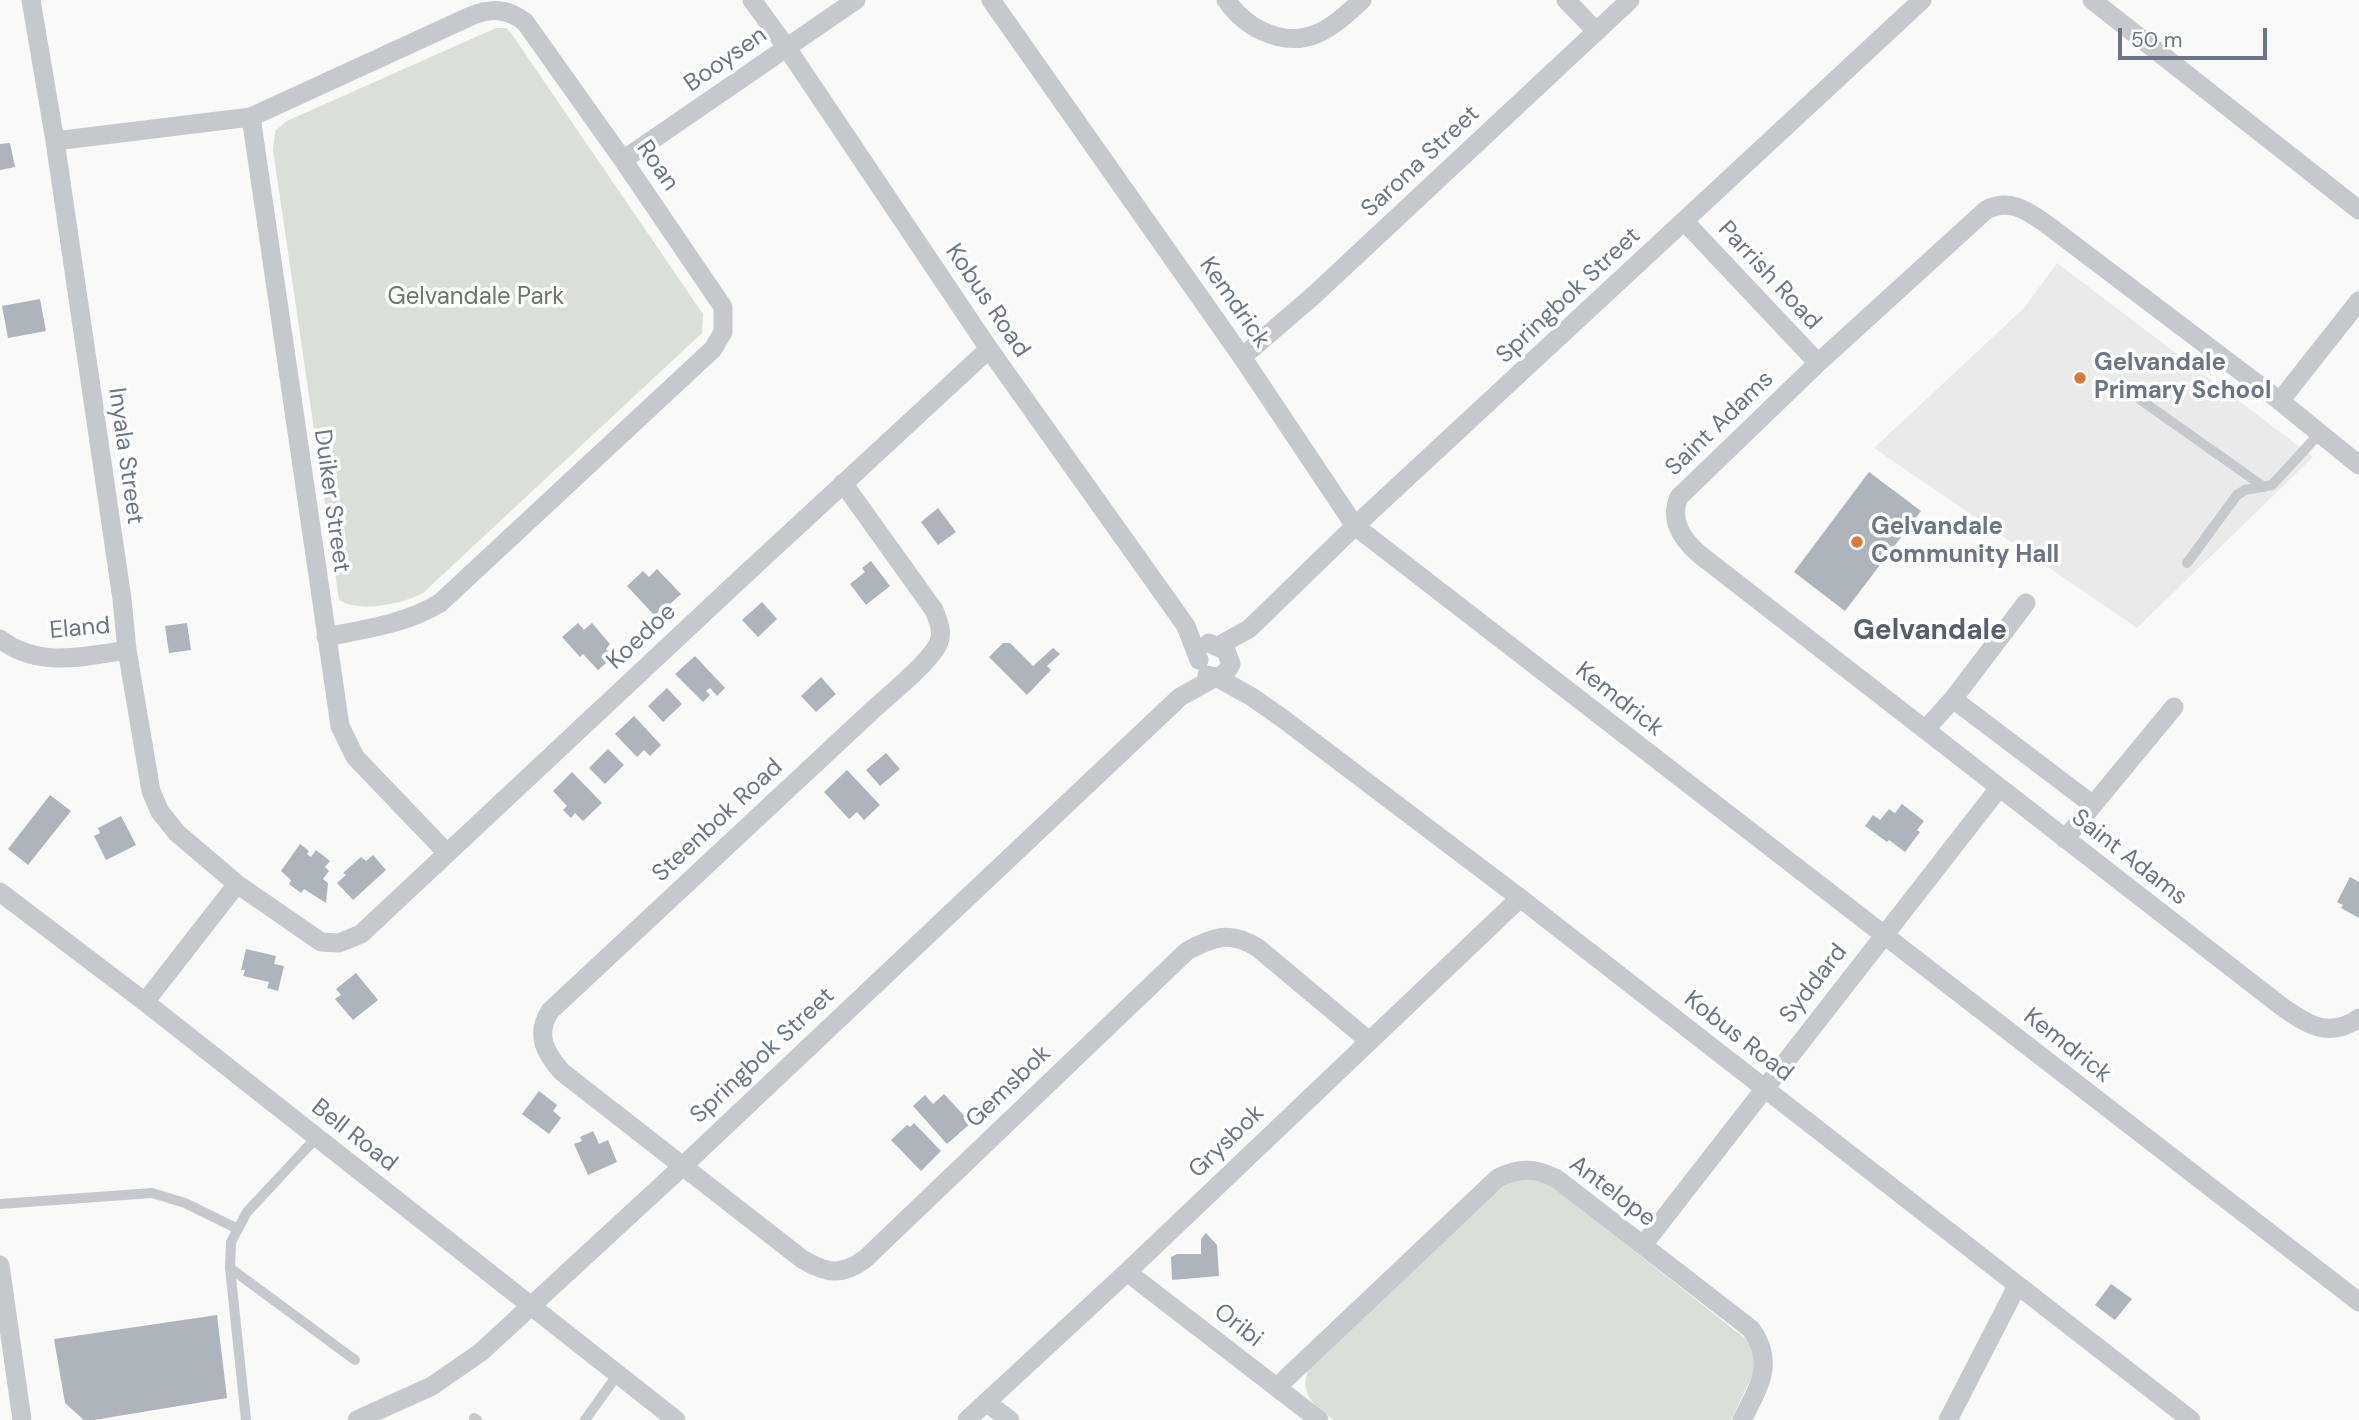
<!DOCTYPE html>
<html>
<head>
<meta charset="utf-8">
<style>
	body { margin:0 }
	#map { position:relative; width:2359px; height:1420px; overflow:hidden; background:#f9f9f7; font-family:"DM Sans",sans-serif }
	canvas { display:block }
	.scale { position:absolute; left:2118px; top:28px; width:149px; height:32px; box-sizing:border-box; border:4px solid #6a7586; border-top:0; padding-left:9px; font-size:21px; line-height:24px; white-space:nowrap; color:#6a7586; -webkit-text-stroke:5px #fff; paint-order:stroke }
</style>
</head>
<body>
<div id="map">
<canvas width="2359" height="1420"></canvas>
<div class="scale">50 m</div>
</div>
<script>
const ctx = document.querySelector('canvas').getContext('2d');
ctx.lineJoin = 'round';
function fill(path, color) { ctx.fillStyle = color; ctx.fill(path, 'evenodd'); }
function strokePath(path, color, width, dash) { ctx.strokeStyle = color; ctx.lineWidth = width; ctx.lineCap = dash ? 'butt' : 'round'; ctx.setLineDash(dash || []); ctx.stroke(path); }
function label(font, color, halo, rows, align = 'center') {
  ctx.font = font + ' "DM Sans",sans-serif'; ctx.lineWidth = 7; ctx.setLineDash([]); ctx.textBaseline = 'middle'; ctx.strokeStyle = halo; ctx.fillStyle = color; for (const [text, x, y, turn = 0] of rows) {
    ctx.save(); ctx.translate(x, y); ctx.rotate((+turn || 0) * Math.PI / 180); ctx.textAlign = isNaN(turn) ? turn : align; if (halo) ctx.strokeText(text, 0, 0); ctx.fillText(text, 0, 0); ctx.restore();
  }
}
fill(new Path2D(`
	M2057 263 2313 457 2137 628 1874 448 2024 308Z`), '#eaeaea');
fill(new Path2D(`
	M496 28H506L511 33 703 314 702 333 423 593C403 604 359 613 339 600L273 150 275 131 287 121Z
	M1520 1178 1539 1181 1554 1188 1751 1343 1756 1368 1731 1420H1334C1314 1406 1297 1393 1310 1366L1505 1185Z`), '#dae0d8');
fill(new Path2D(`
	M10 143 15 167 0 170V144Z
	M40 299 46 331 8 338 2 306Z
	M1869 472 1921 511 1845 611 1794 572Z
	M938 508 956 532 938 545 921 522Z
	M871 561 890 586 866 605 850 584 865 572 862 568Z
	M657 569 681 594 656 617 627 586 643 571 649 577Z
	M762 602 777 619 758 637 742 620Z
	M187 623 191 650 169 653 165 626Z
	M578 623 584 630 592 623 610 644 606 649 613 657 598 670 583 654 580 657 562 637Z
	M1003 643H1010L1033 666 1053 648 1060 654 1047 666 1051 670 1027 695 989 657Z
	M695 656 725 688 717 696 710 688 706 691 710 695 703 702 675 674Z
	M821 677 836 694 816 712 801 696Z
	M667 688 682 704 663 722 648 706Z
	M634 716 661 745 650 756 644 750 637 757 615 734Z
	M608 749 624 765 605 784 589 768Z
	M886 753 900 769 880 786 866 770Z
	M847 770 880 805 864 820 857 812 849 819 824 792Z
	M572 772 602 803 583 821 575 813 571 818 563 810 567 806 553 791Z
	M50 795 71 811 28 865 8 849Z
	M1902 804 1924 821 1917 830 1920 832 1905 852 1889 840 1887 842 1865 826 1873 815 1880 820 1889 809 1895 813Z
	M121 816 136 845 106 860 94 836 100 833 98 828Z
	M300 844 309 851 307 854 311 857 316 850 330 861 325 867 329 871 323 879 328 883 326 903 304 889 301 893 289 884 291 880 281 871Z
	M373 855 386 870 353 900 337 883 346 875 343 873 361 857 366 861Z
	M2350 877 2359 882V918L2341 908 2343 905 2337 902Z
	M246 949 276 956 274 964 284 966 278 991 267 988 269 982 243 976 245 970H241Z
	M356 973 378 1000 353 1020 335 999 341 995 336 989Z
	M539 1091 557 1105 553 1111 561 1118 549 1134 522 1114Z
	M944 1094 971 1123 947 1144 913 1106 925 1095 933 1104Z
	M914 1123 941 1151 921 1171 891 1140 907 1125 910 1127Z
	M593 1131 599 1144 608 1140 617 1162 588 1175 574 1144 582 1141 580 1137Z
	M1206 1233 1217 1245 1219 1276 1172 1280 1171 1257 1177 1254H1201V1239Z
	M2111 1284 2132 1299 2115 1320 2095 1305Z
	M217 1315 227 1398 94 1420H84L65 1403 54 1339Z`), '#aeb4bb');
strokePath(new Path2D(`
	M2138 398 2264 487
	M2187 563 2237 495 2245 490 2272 485 2320 433
	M0 1204 152 1193 185 1203 238 1229
	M230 1268 355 1360
	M474 1418 477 1420
	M246 1420 230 1268 231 1242 247 1212 316 1138
	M585 1420 618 1374`), '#c5c8cc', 10);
strokePath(new Path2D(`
	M31 0 55 141 122 599 127 650 151 791 160 812 177 833 237 884 321 942 339 943 361 934 737 582 989 349
	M752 0 787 48 989 349 1186 626 1199 660
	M991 0 1242 357 1355 526 2359 1302
	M1226 0C1236 14 1247 24 1262 31 1305 51 1331 29 1362 0
	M1566 0 1596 31
	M2092 0 2359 210
	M251 117 340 726 355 757 447 853
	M55 141 251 117 471 16C491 8 507 8 525 22L623 160 723 307V332L713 349 440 603C405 624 366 629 326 637
	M623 160 856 0
	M1685 222 1818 363
	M1242 357 1313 296 1630 0
	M2280 401 2359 301
	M2359 465 2280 401 2045 223C2026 210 2009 198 1986 210L1818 363 1679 497C1669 520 1682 539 1699 554L2281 1006C2308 1025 2329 1039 2359 1018
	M843 483 934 610C938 620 943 631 939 642 932 660 893 692 877 706L550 1011C535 1035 545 1053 562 1072L802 1259C827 1274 842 1276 865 1259L1187 951C1215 936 1230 931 1258 948L1368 1040
	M0 639C38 668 83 657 127 650
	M1218 646 1249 629 1355 526 1922 0
	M1207 675C1218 679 1226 675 1231 664L1226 651 1209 643
	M1953 699 2093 805
	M1925 730 1953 699 2026 603
	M2065 839 2174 707
	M0 892 145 1002 676 1420
	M145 1002 237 884
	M1643 1245 1999 788
	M0 1265 22 1420
	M1127 1272 1319 1420
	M1277 1387 1498 1178C1520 1167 1536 1168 1557 1179L1751 1329C1776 1363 1758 1388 1742 1420
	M986 1402 1010 1420
	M357 1420 432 1386 481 1352 684 1165 1180 697 1216 677 1252 697 1282 718 1520 898 2191 1420
	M967 1420 1127 1272 1520 898
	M1948 1420 2017 1286`), '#c5c8cc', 19);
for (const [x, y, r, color] of [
	[2080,378,7,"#db7936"],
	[1857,542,7,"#db7936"]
]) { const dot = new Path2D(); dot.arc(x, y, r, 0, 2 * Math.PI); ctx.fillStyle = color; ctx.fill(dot); strokePath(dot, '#fff', 2.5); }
label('24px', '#6a7586', '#fff', [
	["Booysen",726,60,-35],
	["Sarona Street",1421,162,-43],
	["Roan",657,166,55],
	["Parrish Road",1769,276,47],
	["Springbok Street",1569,296,-43],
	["Kobus Road",987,301,56],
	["Kemdrick",1234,303,55],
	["Saint Adams",1720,424,-44],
	["Inyala Street",125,456,82],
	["Duiker Street",331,501,82],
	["Eland",80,629,-5],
	["Koedoe",642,637,-43],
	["Kemdrick",1619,700,38],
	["Steenbok Road",718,821,-43],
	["Saint Adams",2129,858,38],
	["Syddard",1814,984,-52],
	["Kobus Road",1738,1037,38],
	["Kemdrick",2067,1046,38],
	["Springbok Street",763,1056,-43],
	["Gemsbok",1009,1087,-44],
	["Bell Road",354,1136,38],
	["Grysbok",1227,1142,-44],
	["Antelope",1612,1192,37],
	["Oribi",1238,1326,38]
]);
label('24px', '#657964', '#fff', [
	["Gelvandale Park",476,298]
]);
label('bold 24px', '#6a7586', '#fff', [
	["Gelvandale",2094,364],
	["Primary School",2094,392],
	["Gelvandale",1871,528],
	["Community Hall",1871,556]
], 'left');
label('bold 28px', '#575f6c', '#fff', [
	["Gelvandale",1930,632]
]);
</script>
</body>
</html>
